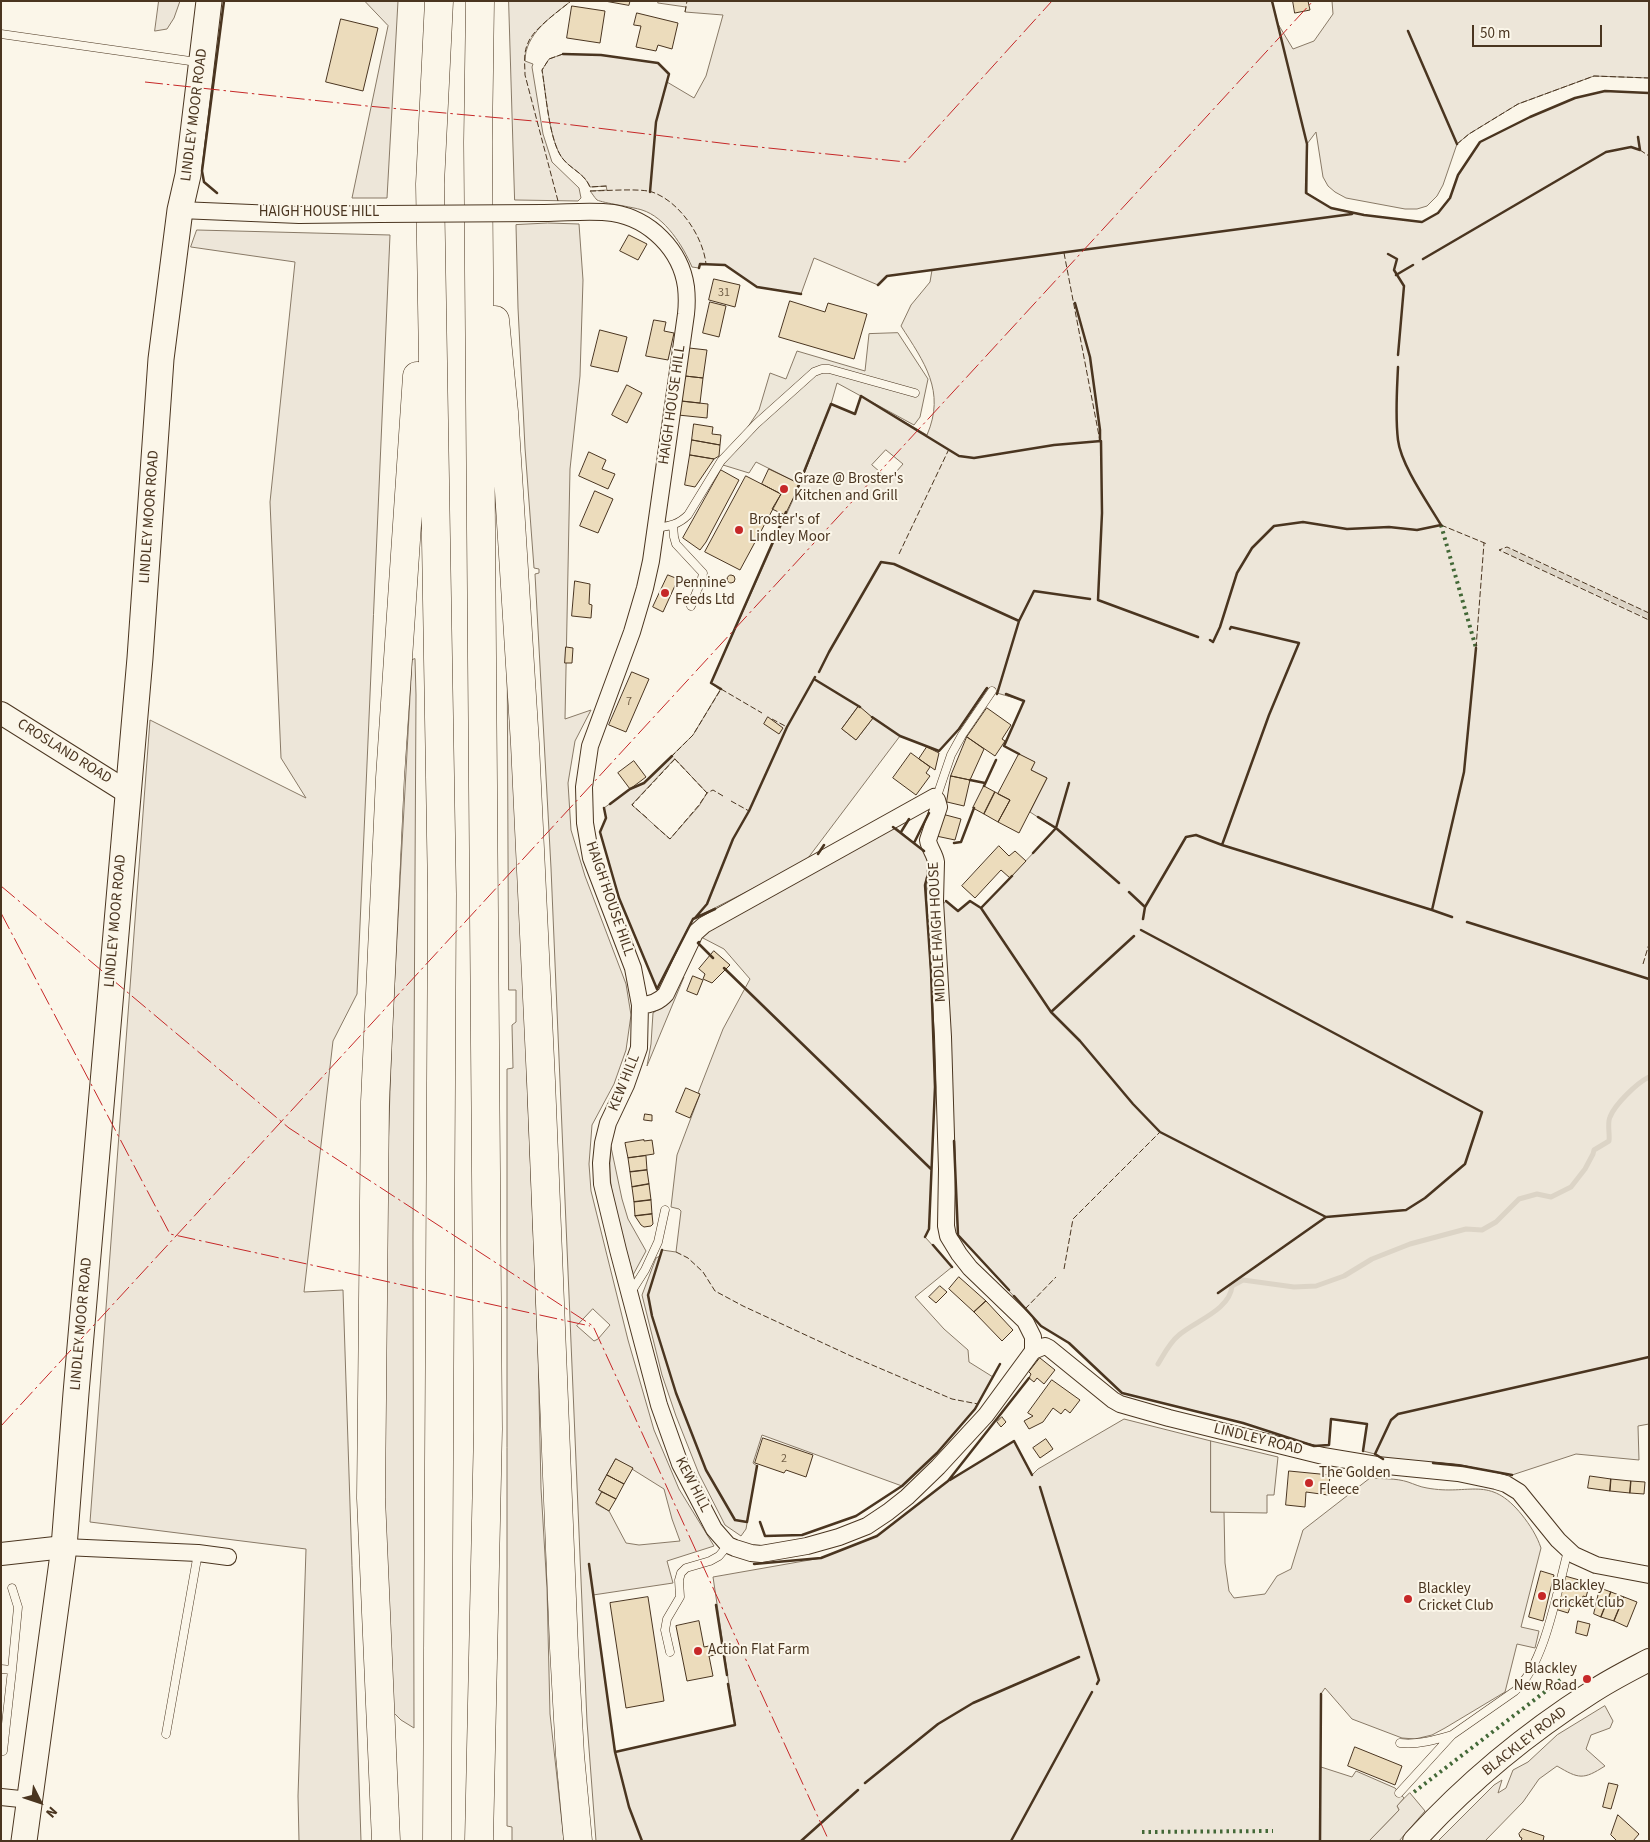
<!DOCTYPE html>
<html>
<head>
<meta charset="utf-8">
<style>
	body { margin:0 }
	#map { position:relative; width:1650px; height:1842px; overflow:hidden; background:#fbf6e9; font-family:"Source Sans 3",sans-serif }
	canvas { display:block }
	.frame { position:absolute; inset:0; border:2px solid #4a3520; pointer-events:none }
	.north { position:absolute; left:15px; top:1777px; width:50px; height:50px; -webkit-text-stroke:4px #fbf6e9; paint-order:stroke; rotate:131deg; font-size:14px; font-weight:700; line-height:20px; text-align:center; color:#4a3520 }
	.north::after { content:''; display:block; margin:auto; width:18px; height:22px; background:#4a3520; clip-path:polygon(50% 0,100% 100%,50% 72%,0 100%) }
	.scale { position:absolute; left:1472px; top:25px; width:130px; height:22px; box-sizing:border-box; border:2px solid #4a3520; border-top:0; padding-left:6px; font-size:15px; line-height:18px; white-space:nowrap; color:#4a3520; -webkit-text-stroke:4px #fbf6e9; paint-order:stroke }
</style>
</head>
<body>
<div id="map">
<canvas width="1650" height="1842"></canvas>
<div class="frame"></div>
<div class="north">N</div>
<div class="scale">50 m</div>
</div>
<script>
const ctx = document.querySelector('canvas').getContext('2d');
ctx.lineJoin = 'round';
function fill(path, color) { ctx.fillStyle = color; ctx.fill(path, 'evenodd'); }
function strokePath(path, color, width, dash) { ctx.strokeStyle = color; ctx.lineWidth = width; ctx.lineCap = dash ? 'butt' : 'round'; ctx.setLineDash(dash || []); ctx.stroke(path); }
function label(font, color, halo, rows, align = 'center') {
  ctx.font = font + ' "Source Sans 3",sans-serif'; ctx.lineWidth = 4; ctx.setLineDash([]); ctx.textBaseline = 'middle'; ctx.strokeStyle = halo; ctx.fillStyle = color; for (const [text, x, y, turn = 0] of rows) {
    ctx.save(); ctx.translate(x, y); ctx.rotate((+turn || 0) * Math.PI / 180); ctx.textAlign = isNaN(turn) ? turn : align; if (halo) ctx.strokeText(text, 0, 0); ctx.fillText(text, 0, 0); ctx.restore();
  }
}
const green = new Path2D(`
	M159 1H180L174 18 167 29 155 31Z
	M365 1H398L387 198H352L388 26Z
	M509 1H571C551 17 525 34 525 61L533 64 532 67 543 134 552 162 579 188 581 198 578 201 515 200Z
	M659 1H1272L1278 24 1293 49 1314 41 1333 14 1332 1H1649V78L1594 76 1518 104 1469 134 1457 144 1443 185 1437 196 1427 206 1417 209H1405L1346 198 1335 192 1328 186 1323 177 1316 132 1307 144V193L1331 208 1364 215 1422 222 1438 213 1450 198 1458 175 1480 142 1530 117 1575 98 1605 91 1648 93 1649 90V1424L1638 1426 1639 1460 1576 1454 1512 1475 1463 1466 1382 1459 1375 1454 1363 1451 1367 1424 1331 1419 1329 1445 1314 1446 1243 1423 1122 1393 1069 1343 1041 1326 958 1235 939 909 946 901 958 911 970 901 981 908 1056 829 1030 812 1047 778 1031 770 1034 762 1004 746 1024 701C1011 696 998 695 986 688L959 729 939 751 900 736 805 862 693 919 657 989 619 898 600 832 606 818 604 808 630 789 644 783 693 735 720 690 711 683 800 484 831 404 855 414 861 396 927 435C946 391 924 362 901 326L911 305 930 282 932 270 887 276 878 285 814 258 801 294 757 287 725 265 700 264 699 268 692 267C683 246 665 217 642 210 633 207 603 203 597 200 594 197 592 193 590 191L607 190 606 186 590 187C584 173 572 170 563 159 549 142 546 93 542 70L549 59 563 54 601 55 658 63 669 74 667 82 694 98 706 76 723 15 685 12 686 7 658 3ZM886 450 903 464 889 480 872 465ZM858 707 873 718 856 740 842 729ZM675 759 707 793 699 806 670 839 632 805Z
	M548 223 579 224 583 280 580 376 570 469 565 719 591 710 575 741 568 783 571 830 585 876 626 984 631 1015 626 1050 614 1084 592 1125 589 1164 591 1191 628 1340 654 1430 679 1489 714 1546 667 1561 673 1583 593 1595 615 1752 735 1725 713 1577 821 1558 877 1536 948 1481 1014 1441 1032 1475 1038 1469 1124 1419 1211 1441V1512H1224L1225 1563 1229 1591 1234 1598 1265 1594 1277 1576 1291 1569 1303 1530 1370 1478C1382 1479 1396 1478 1408 1482 1414 1484 1420 1487 1427 1488 1470 1496 1489 1474 1522 1515 1530 1525 1537 1536 1541 1548L1521 1627 1539 1631 1535 1648 1517 1644 1505 1692 1445 1728 1432 1735 1415 1739 1402 1738 1352 1719 1325 1688 1321 1694 1320 1841H596L587 1722 551 868 535 574 539 573V569L534 568 525 448 518 308 516 225ZM593 1309 610 1325 598 1339 594 1341 577 1326ZM616 1459 664 1489 672 1519 680 1541 639 1545 626 1543 609 1511 596 1504 602 1492 599 1490Z
	M197 230 390 235 357 994 333 1041 304 1292 343 1290 361 1841H299L298 1796 306 1549 90 1522 150 720 306 798 281 758 270 502 295 262 191 247Z
	M507 608 527 1040V1078L538 1348 541 1488 547 1589 550 1714 564 1841H512V1827L507 1826V1069L513 1068 512 1025 516 1022V990H509Z
	M415 659 416 695 413 1237 414 1728 401 1720 395 1714 391 1719 383 1556 385 1243 392 1030 412 660Z
	M894 826 925 852 929 862 925 885 931 971 935 1087 929 1229 925 1237 952 1267 915 1297 944 1329 968 1350 969 1362 993 1377 975 1409 937 1453 902 1486 762 1435 753 1463 757 1466 746 1529 741 1536 725 1525 699 1474 676 1416 662 1375 642 1295 656 1258 660 1256 662 1250 676 1252 681 1211 679 1209 671 1207 677 1155 700 1094 698 1093 723 1029 750 979 724 949 701 937 710 928Z
	M680 974 684 977 647 1066 651 1044 653 1013 661 1007Z
	M611 1147 622 1199 628 1219 646 1251 633 1275C622 1233 605 1190 611 1147Z
	M1605 1706 1613 1721 1610 1728 1591 1735 1586 1749 1605 1766C1583 1780 1579 1779 1557 1766L1539 1779 1523 1802 1485 1841H1438L1494 1785 1502 1780 1498 1793 1506 1788 1513 1770 1528 1762 1557 1735Z
	M1410 1793 1425 1811 1399 1841H1369L1399 1810 1397 1806Z`);
fill(green, '#ede6d9');
strokePath(green, '#887966', 1);
const parking = new Path2D(`
	M898 333 928 379 920 417 914 425 837 383 831 404 800 484 756 462 749 473 723 465 759 410 770 373 786 379 797 351 865 371 869 334Z
	M1211 1441 1278 1457 1274 1495H1267V1513L1211 1512Z
	M1321 1767 1352 1777 1356 1771 1395 1788 1404 1798 1397 1806 1399 1810 1369 1841H1320Z`);
fill(parking, '#ede7d9');
strokePath(parking, '#887966', 1);
strokePath(new Path2D(`
	M1508 551 1649 616
	M1158 1364C1164 1354 1170 1342 1179 1335 1195 1321 1230 1310 1232 1286L1243 1280 1294 1287 1316 1286 1344 1276 1372 1259 1410 1244 1466 1229 1482 1230 1496 1222 1519 1199 1537 1194 1551 1197 1571 1187 1585 1169 1593 1154 1594 1150 1609 1141C1610 1134 1607 1123 1610 1117 1615 1104 1637 1083 1649 1077`), '#dcd4c6', 5);
const building = new Path2D(`
	M605 1H630L629 5Z
	M1293 1H1308L1310 10 1295 13Z
	M572 6 605 11 600 43 567 38Z
	M637 13 678 23 672 49 658 45 656 51 636 47 641 26 634 25Z
	M341 19 378 28 363 91 326 82Z
	M629 235 647 244 638 260 620 251Z
	M714 279 740 285 735 307 709 300Z
	M790 301 825 312 828 303 867 314 854 359 779 337Z
	M710 302 726 306 719 337 703 333Z
	M654 320 666 322 664 331 674 333 668 360 646 356Z
	M600 330 627 337 618 372 591 366Z
	M689 348 707 350 703 378 685 376Z
	M685 376 703 378 700 403 682 401Z
	M627 385 642 393 627 423 612 415Z
	M680 401 708 404 707 418 678 415Z
	M694 424 713 427 712 434 721 435 720 445 692 440Z
	M692 440 720 445 719 456 714 459 690 455Z
	M589 452 606 460 602 469 615 474 608 489 579 476Z
	M690 455 714 459 695 487 685 485Z
	M769 469 800 484 785 515 772 509 781 494 762 484Z
	M721 470 739 480 706 542 700 550 683 538Z
	M746 476 781 494 740 570 705 552Z
	M595 491 613 499 598 533 580 526Z
	M668 575 678 579 663 612 653 607Z
	M727 579a4 4 0 1 1 8 0a4 4 0 1 1-8 0Z
	M575 581 590 584 589 604 592 605 591 618 572 616Z
	M566 647 573 648 572 663H565Z
	M632 672 649 679 626 732 609 725Z
	M859 706 873 718 856 740 842 729Z
	M987 708 1011 725 1002 739 1005 741 995 756 967 737Z
	M768 717 783 728 779 734 764 724Z
	M967 737 984 749 970 780 951 776Z
	M927 747 939 753 935 770 919 759Z
	M911 753 930 767 926 773 930 776 916 795 893 778Z
	M1019 754 1035 762 1031 770 1047 778 1019 833 998 822 1010 800 998 794Z
	M634 761 646 777 630 789 618 773Z
	M951 776 970 780 964 806 947 802Z
	M984 786 995 792 984 814 973 808Z
	M995 792 1010 800 998 822 984 814Z
	M942 814 961 819 955 840 936 836Z
	M999 846 1009 856 1015 851 1026 861 1010 878 1001 870 975 898 962 886Z
	M714 951 730 965 712 983 703 979 705 974 699 969Z
	M693 976 703 980 697 995 687 991Z
	M686 1088 700 1094 690 1118 676 1112Z
	M645 1114 652 1115V1121L644 1120Z
	M644 1140V1141L652 1140 654 1154 628 1158 625 1143Z
	M646 1156 647 1170 630 1172 628 1158Z
	M647 1170 649 1184 632 1187 630 1172Z
	M649 1184 651 1200 634 1202 632 1187Z
	M651 1200 652 1214 635 1216 634 1202Z
	M652 1214 653 1224 651 1226 644 1227 641 1225 635 1216Z
	M959 1277 986 1301 974 1312 949 1289Z
	M940 1286 947 1292 936 1303 929 1297Z
	M986 1301 1013 1330 1002 1341 974 1312Z
	M1040 1358 1055 1370 1044 1384 1037 1378 1034 1382 1029 1378 1031 1374 1029 1372Z
	M1052 1380 1080 1400 1070 1413 1065 1409 1061 1414 1053 1408 1043 1422 1029 1429 1024 1421 1033 1416 1028 1413Z
	M1002 1417 1006 1422 1001 1427 997 1422Z
	M763 1438 813 1455 806 1477 786 1470 784 1473 755 1463Z
	M1046 1439 1053 1449 1040 1458 1033 1448Z
	M616 1459 633 1468 624 1484 607 1475Z
	M1289 1471 1330 1475 1328 1495 1306 1492 1305 1507 1286 1505Z
	M607 1475 624 1484 616 1499 599 1490Z
	M1590 1476 1611 1479 1610 1491 1588 1488Z
	M1611 1479 1631 1481 1630 1493 1610 1491Z
	M1631 1481 1645 1482 1644 1494 1630 1493Z
	M602 1492 616 1499 609 1511 596 1503Z
	M1541 1571 1554 1575 1543 1621 1529 1617Z
	M1565 1576 1590 1583 1586 1597 1583 1596 1581 1605 1572 1602 1568 1613 1555 1609Z
	M1600 1588 1611 1592 1601 1617 1594 1614Z
	M1611 1592 1624 1597 1614 1621 1601 1617Z
	M648 1597 664 1701 626 1708 610 1603Z
	M1624 1597 1637 1602 1627 1627 1614 1621Z
	M699 1621 704 1647 714 1645 716 1655 709 1656 713 1676 687 1681 676 1626Z
	M1578 1621 1590 1624 1587 1636 1576 1633Z
	M1355 1747 1402 1766 1395 1785 1348 1766Z
	M1609 1783 1618 1785 1611 1809 1603 1807Z
	M1618 1815 1639 1834 1633 1841H1617L1611 1835Z
	M1523 1829 1544 1836 1543 1841H1521L1522 1838 1520 1837 1519 1834Z`);
fill(building, '#ecdcbc');
strokePath(building, '#4a3520', 1);
const lane = new Path2D(`
	M1 34 197 62
	M673 525 674 537 676 544 703 573 702 578 691 606
	M656 528C669 526 678 525 688 515L721 461 756 424 814 372 822 369H829L915 393
	M936 799 951 755 962 735 992 691
	M631 1292 645 1270 658 1242 665 1210
	M670 1652 665 1630 667 1619 680 1597 679 1580 681 1573 686 1568 710 1561 719 1556 728 1545
	M1 1669 12 1670 3 1751
	M12 1670 18 1607 12 1588
	M166 1734 198 1553
	M1400 1743C1418 1745 1435 1740 1452 1735
	M1399 1793 1452 1735 1515 1691C1545 1664 1557 1591 1568 1551`);
const street = new Path2D(`
	M180 210 299 215 380 214
	M544 213C567 213 591 210 613 213 650 219 681 250 686 287 687 296 687 305 686 314L651 561 645 588 632 632 590 746 584 787 585 823 591 858 633 968 640 1005 639 1048 626 1085 608 1123 603 1143 601 1163 602 1184 618 1250 659 1405 680 1464 714 1529 728 1545 735 1548 751 1553 761 1554 807 1546 839 1537 867 1526 888 1512 907 1497 938 1467 986 1415 1033 1351
	M640 1005C651 1005 659 1002 666 994L695 933 704 925 934 797 937 800 939 807 928 840C929 848 935 854 936 862L935 901 943 1037 947 1169 946 1226 948 1236 959 1254 970 1268 1025 1321 1033 1337V1351
	M1033 1351 1045 1346 1049 1348 1113 1400 1120 1404 1169 1418 1323 1456 1377 1465 1458 1473 1496 1481 1506 1484 1519 1492 1558 1540 1574 1555 1596 1565 1649 1575
	M64 1547 198 1553 228 1557
	M1 1797 30 1800`);
const secondary = new Path2D(`
	M1 713 127 792
	M1 1554 64 1547
	M1414 1841C1467 1783 1526 1734 1592 1692 1610 1680 1630 1670 1649 1660`);
const primary = new Path2D(`
	M24 1841 64 1547 76 1393 140 658 161 359 180 210 188 175 209 1`);
const highway = new Path2D(`
	M495 320 504 412 525 744 541 1081 564 1648 570 1755 578 1841
	M386 1841 371 1498 375 1102 390 778 417 376
	M437 1841 442 894 430 184 439 1
	M479 1841 488 1429 478 142 480 1`);
strokePath(lane, '#4a3520', 9);
strokePath(street, '#4a3520', 18);
strokePath(secondary, '#4a3520', 24);
strokePath(primary, '#4a3520', 27);
strokePath(highway, '#4a3520', 29);
strokePath(lane, '#fbf6e9', 8);
strokePath(street, '#fbf6e9', 16);
strokePath(secondary, '#fbf6e9', 22);
strokePath(primary, '#fbf6e9', 25);
strokePath(highway, '#fbf6e9', 28);
const streetBridge = new Path2D(`
	M380 214 544 213`);
strokePath(streetBridge, '#4a3520', 18, []);
strokePath(streetBridge, '#fbf6e9', 16);
strokePath(new Path2D(`
	M1441 525 1476 648
	M1414 1792 1563 1678
	M1142 1832 1273 1831`), '#436837', 4, [2.5, 4]);
strokePath(new Path2D(`
	M685 12 687 1
	M563 54 549 59 542 70C546 93 549 142 563 159 572 170 584 173 590 187L607 186
	M1457 144 1469 134 1518 104 1594 76 1649 78
	M1640 150 1649 156
	M590 191C603 191 640 188 652 192 679 201 703 236 706 264
	M558 201 525 75C525 65 523 53 528 43 533 29 559 11 571 1
	M1064 253 1100 441
	M1441 525 1487 544
	M899 554 949 449
	M1649 613 1507 547 1499 550 1649 620
	M1476 648 1484 543
	M772 719 787 727
	M723 796 713 790 707 793 672 756 693 735 721 689 762 713
	M731 801 749 811
	M647 818 632 805 675 759
	M654 825 670 839 699 805 707 793
	M1643 964 1649 944
	M676 1252 688 1258 703 1272 715 1291 743 1306 851 1356 952 1399 978 1404
	M1064 1269 1073 1219 1160 1132
	M1025 1309 1056 1277`), '#4a3520', 1, [6, 2.5]);
strokePath(new Path2D(`
	M1272 1 1307 144 1306 193 1331 208 1364 215 1422 222 1438 213 1450 198 1458 175 1480 142 1530 117 1575 98 1605 91 1649 93
	M1408 31 1457 144
	M563 54 601 55 658 63 669 74 656 122 650 192
	M217 193 204 182 202 171 224 1
	M1388 254 1397 259 1394 270 1404 286 1398 355
	M1423 259 1606 152 1631 147 1640 150 1638 137
	M699 268 700 264 725 265 757 287 801 294
	M1396 275 1413 265
	M878 285 887 276 1352 214
	M1075 303 1090 357 1100 430V441
	M798 487 831 404 855 414 861 396 959 456 974 458 1054 445 1101 441 1102 513 1098 600 1198 637
	M1230 629 1231 627 1299 643 1269 715 1222 845 1432 910 1464 772 1476 648
	M1210 640 1213 642 1220 627 1237 573 1252 548 1274 526 1303 522 1347 529 1389 527 1417 530 1441 525C1428 503 1401 465 1398 440 1395 416 1397 391 1398 367
	M819 672 829 652 881 562 894 564 1019 621
	M814 679 860 707
	M721 689 711 683 786 512
	M997 694 1019 621 1034 591 1090 599
	M1006 694 1024 701 1004 746 1019 754
	M872 717 900 736 939 751 959 729 987 688
	M970 780 985 783
	M984 786 996 760
	M610 804 630 789 644 783 672 756
	M604 808 606 818 600 832 619 898 657 989 693 919 715 909
	M1038 817 1056 828 1119 883
	M893 827 924 851
	M901 832 909 819
	M914 843 929 813
	M954 843 961 842 974 808
	M1033 853 1056 828 1069 783
	M818 854 824 845
	M1012 876 981 908 1051 1012 1134 936
	M1129 892 1145 907
	M946 901 958 911 970 901 981 908
	M1432 910 1452 917
	M695 918 707 904 733 839 749 811 787 727 815 677
	M1143 919 1145 907 1186 837 1196 835 1222 845
	M1467 922 1649 979
	M1141 930 1482 1112 1465 1164 1425 1198 1406 1210 1326 1217 1218 1293
	M699 942 698 943 713 958
	M724 968 931 1169
	M1051 1012 1080 1041 1133 1104 1160 1132 1326 1217
	M954 1141 958 1235 1009 1290
	M925 1237 929 1229 935 1087 931 971 925 885 928 874
	M933 1245 952 1267
	M662 1250 648 1295 652 1316 676 1393 706 1470 735 1520 747 1522 757 1466
	M1014 1296 1041 1326 1069 1343 1122 1393 1243 1423 1314 1446 1329 1445 1331 1419 1367 1424 1363 1451
	M1383 1459 1375 1454 1391 1420 1398 1414 1649 1357
	M1433 1463 1463 1466 1512 1475
	M950 1480 1014 1441 1032 1475
	M1040 1487 1099 1680 1097 1684
	M760 1522 765 1536 802 1535 856 1516 902 1486 937 1453 975 1409 1000 1364
	M589 1564 615 1752 629 1807 642 1841
	M754 1564 821 1558 877 1536 948 1481 1029 1378
	M716 1605 727 1675
	M615 1752 735 1725 728 1684
	M865 1783 938 1724 973 1703 1079 1657
	M801 1841 858 1790
	M1011 1841 1092 1692
	M1320 1841 1321 1694`), '#4a3520', 2.5);
strokePath(new Path2D(`
	M145 82 367 106 556 123 729 144 906 162 1052 1
	M1 886 289 1128 593 1326 829 1841
	M1 913 170 1234 590 1326
	M1 1426 1313 1`), '#c62828', 1, [18, 4, 2.5, 4]);
for (const [x, y, r, color] of [
	[784,489,5,"#c62828"],
	[739,530,5,"#c62828"],
	[665,593,5,"#c62828"],
	[1309,1483,5,"#c62828"],
	[1542,1596,5,"#c62828"],
	[1408,1599,5,"#c62828"],
	[698,1651,5,"#c62828"],
	[1587,1679,5,"#c62828"]
]) { const dot = new Path2D(); dot.arc(x, y, r, 0, 2 * Math.PI); ctx.fillStyle = color; ctx.fill(dot); strokePath(dot, '#fbf6e9', 2); }
label('12px', '#725f47', null, [
	["31",724,293],
	["7",629,702],
	["2",784,1459]
]);
label('15px', '#4a3520', '#fbf6e9', [
	["LINDLEY MOOR ROAD",195,115,-83],
	["HAIGH HOUSE HILL",319,213],
	["HAIGH HOUSE HILL",673,405,-82],
	["LINDLEY MOOR ROAD",150,517,-86],
	["CROSLAND ROAD",64,752,32],
	["HAIGH HOUSE HILL",609,899,71],
	["LINDLEY MOOR ROAD",116,921,-85],
	["MIDDLE HAIGH HOUSE",938,932,-93],
	["KEW HILL",625,1083,-68],
	["LINDLEY MOOR ROAD",82,1324,-85],
	["LINDLEY ROAD",1258,1440,14],
	["KEW HILL",692,1485,63],
	["BLACKLEY ROAD",1525,1742,-38]
]);
label('15px', '#4a3520', '#fbf6e9', [
	["Graze @ Broster's",794,480],
	["Kitchen and Grill",794,497],
	["Broster's of",749,521],
	["Lindley Moor",749,538],
	["Pennine",675,584],
	["Feeds Ltd",675,601],
	["The Golden",1319,1474],
	["Fleece",1319,1491],
	["Blackley",1552,1587],
	["cricket club",1552,1604],
	["Blackley",1418,1590],
	["Cricket Club",1418,1607],
	["Action Flat Farm",708,1651],
	["Blackley",1577,1670,"right"],
	["New Road",1577,1687,"right"]
], 'left');
</script>
</body>
</html>
